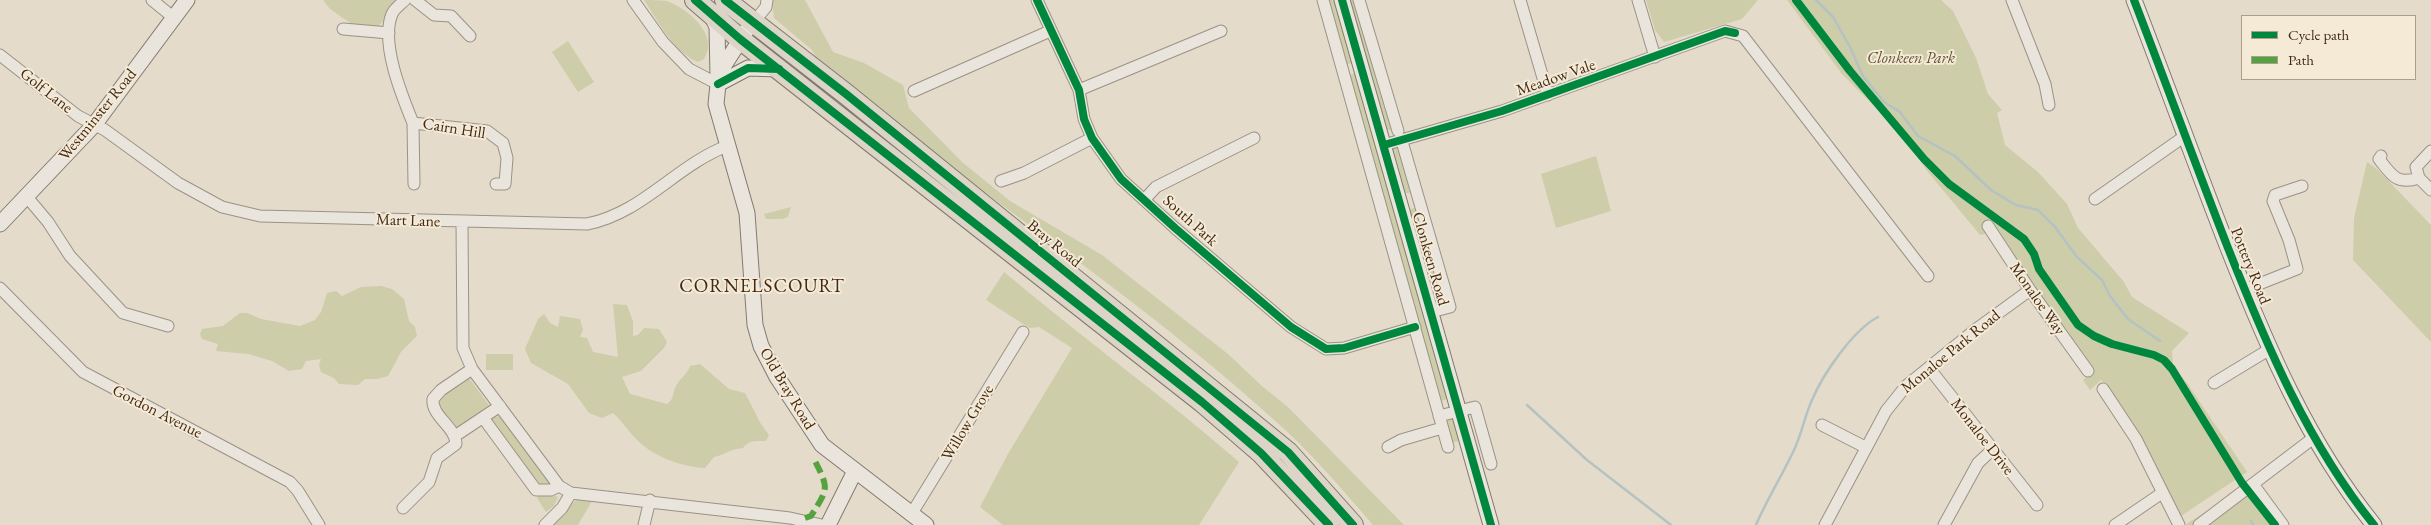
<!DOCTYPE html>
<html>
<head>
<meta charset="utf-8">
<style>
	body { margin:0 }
	#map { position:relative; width:2431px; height:525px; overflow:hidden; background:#e4dbca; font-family:"EB Garamond",serif }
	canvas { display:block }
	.legend { position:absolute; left:2241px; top:15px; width:175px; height:65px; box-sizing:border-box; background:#f4ead5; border:1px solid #ad9d89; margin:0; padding:6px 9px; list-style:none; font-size:15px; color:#422917 }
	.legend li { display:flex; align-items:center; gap:10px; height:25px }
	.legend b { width:25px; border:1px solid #ad9d89 }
</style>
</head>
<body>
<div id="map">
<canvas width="2431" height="525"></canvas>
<ul class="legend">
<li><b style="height:6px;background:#00873e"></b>Cycle path</li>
<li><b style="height:6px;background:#55a340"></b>Path</li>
</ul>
</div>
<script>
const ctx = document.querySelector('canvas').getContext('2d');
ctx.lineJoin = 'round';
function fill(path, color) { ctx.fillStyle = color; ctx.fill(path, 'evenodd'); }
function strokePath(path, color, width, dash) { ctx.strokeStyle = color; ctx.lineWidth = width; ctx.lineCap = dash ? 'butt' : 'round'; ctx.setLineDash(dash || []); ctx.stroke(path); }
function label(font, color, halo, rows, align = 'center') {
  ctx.font = font + ' "EB Garamond",serif'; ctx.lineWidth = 4; ctx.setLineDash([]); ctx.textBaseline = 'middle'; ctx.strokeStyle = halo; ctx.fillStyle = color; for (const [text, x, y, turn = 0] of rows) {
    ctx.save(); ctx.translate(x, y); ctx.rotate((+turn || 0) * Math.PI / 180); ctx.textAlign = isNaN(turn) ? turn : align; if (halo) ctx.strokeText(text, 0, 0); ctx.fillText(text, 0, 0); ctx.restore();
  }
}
fill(new Path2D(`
	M323 0H397L379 26 356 27 330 9Z
	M644 0C651 0 660 0 667 1 688 9 720 35 704 59L698 62C674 52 658 21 644 0Z
	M772 0H805L833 52 864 63 903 85 909 108 962 162 1010 201 1102 255 1228 354 1263 387 1288 407 1404 525H1373C1341 488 1309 450 1272 418 1180 335 1080 262 980 189 925 148 871 103 817 60L812 50 774 18Z
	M1324 0H1335L1354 63 1343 65Z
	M1348 0H1355L1393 130H1388L1383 125Z
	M1646 0H1758L1742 19 1664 42 1655 30Z
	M1787 0H1941L1953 11 1976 58 1988 94 2002 110 1997 113 2005 145 2038 172 2067 204 2078 228 2124 282 2132 297 2189 333 2172 351 2173 367 2187 383 2247 472 2181 516 2127 418 2104 383 2101 380 2090 390 2083 380 2093 371 1997 232 1980 235 1928 172 1899 131 1842 74Z
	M568 41 594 82 578 92 552 52Z
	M1357 73 1448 399 1436 402 1345 76Z
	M1396 143 1399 147 1412 192 1403 194 1390 151Z
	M1596 156 1611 211 1556 228 1541 174Z
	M2367 162 2377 169 2431 225V342L2353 260 2354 218Z
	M791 207 788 217 782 219H766L764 214Z
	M1418 207 1443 296 1433 298 1407 210Z
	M1004 272C1081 337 1163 396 1239 462L1199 525H1003L980 507 1009 452 1072 348 1039 327 1030 328 1020 322 986 300Z
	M381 286 392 289 404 299 409 321 415 327 417 336 401 352 388 376 377 379H365L358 385 339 384 334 378 321 372 319 365 321 359 306 361 302 369 289 371 272 361 248 354 216 351 218 344 202 339 200 334 202 329 223 326 240 313H247L261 319 300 326 315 320 321 312 327 293 336 291 342 296 361 287Z
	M613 304 627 305 633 321V336L638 335 644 328 659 329 667 342 664 348 641 371 622 377 630 394 667 404C675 398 672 393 676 386 680 378 687 375 690 366L700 364 729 389 745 393 761 424 769 435 766 441C757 441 748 440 743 448 729 449 723 456 714 457L705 468C682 467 654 457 637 440 628 431 622 421 613 413L602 418 589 413 568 384 531 363 525 349 538 319 544 314 550 323 558 327 560 316 580 319 583 330 580 337 587 338 593 352 618 357Z
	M486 354H513V370H486Z
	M469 378 491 408 457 429 450 425 438 404 443 394Z
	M1451 414 1460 440 1450 444 1441 417Z
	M501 416 552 485 541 487 491 420 493 417Z
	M2239 490 2254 492 2277 525H2185Z
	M552 495 558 497 554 506 546 512 537 498 538 496Z
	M576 500 592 501 578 525H551Z`), '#cdcdaa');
strokePath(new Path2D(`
	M1816 0 1833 17 1850 47 1863 76 1884 102 1900 112 1918 136 1955 156 1991 190 2016 205 2038 210 2055 227 2077 257 2102 280 2110 296 2128 319 2160 341
	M1527 405 1587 460 1671 525
	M2251 521 2253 525
	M1756 525C1767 499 1782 476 1794 450 1802 433 1805 415 1812 400 1823 374 1853 330 1878 317`), '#b4c3c2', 2.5);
const street = new Path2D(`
	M152 0 174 18
	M405 0C401 4 394 9 392 14 380 43 402 96 413 123L487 131 503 143 507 158 505 184H496
	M415 0 434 15 451 16 470 36
	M633 0 663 42 689 69 718 84
	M1037 0 1079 90 1084 119 1092 138 1121 179 1175 228 1291 327 1326 349 1344 348 1415 327
	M1323 0 1448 447
	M1359 0 1398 131
	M1520 0 1548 95
	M1638 0 1655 57
	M2012 0 2045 84 2049 105
	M753 23 766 7 767 0
	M343 29 389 33
	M0 55 78 116 105 130 178 183 222 207 260 216 587 224C641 214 677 165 727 146
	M1079 90 1221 31
	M914 91 1050 31
	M413 123 414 184
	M1384 145 1502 111 1725 31 1743 36 1928 276
	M1403 145 1450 307 1431 312
	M2431 151 2416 167 2419 178 2431 190
	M2381 156 2379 159C2392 176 2397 185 2419 178
	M1001 181 1024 173 1092 138
	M27 197 48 222 70 256 123 313 168 326
	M1145 199 1156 187 1254 138
	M2095 199 2185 136
	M462 222 463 348 472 369 559 486 571 493 790 518 822 525
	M1988 226 2030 290 2088 371
	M0 288 83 372 290 482 298 491 319 525
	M2244 290 2297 269 2289 240 2273 201 2275 195 2302 186
	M1929 368 2037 505
	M2214 383 2270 349
	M2103 389 2136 439 2179 525
	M1439 416 1475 407 1491 464
	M484 419 536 490H551L559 486
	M1822 425 1865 447
	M455 436 500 406
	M1388 447 1401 440 1442 428
	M2253 484 2283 525
	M403 508 429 482 437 458 456 444C456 427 431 416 433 399L441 390 472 369
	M912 513 1023 332
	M545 525 562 508 571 493
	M644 525 650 500
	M1825 525 1886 411 1906 386 1975 330 2030 290
	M1944 525 1978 463 1992 450
	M2115 525 2162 493
	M2199 525 2316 436`);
const secondary = new Path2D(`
	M1342 0 1491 525
	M2134 0C2166 83 2196 166 2228 248 2266 344 2308 444 2374 525
	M711 14 717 27 718 77
	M746 31 723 67 718 84 716 104 747 213 755 325 761 346 777 377 822 445 926 525
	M718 84 748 68 779 69
	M0 224 94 125 187 0
	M828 525 855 471`);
const highway = new Path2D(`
	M695 0 740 39 1202 402 1261 453 1329 525
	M725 0 846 94 1288 452 1353 525`);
strokePath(street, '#9b9286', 13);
strokePath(secondary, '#837a6f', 17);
strokePath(highway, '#837a6f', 22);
strokePath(street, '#e9e4dc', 11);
strokePath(secondary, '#e9e4dc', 15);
strokePath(highway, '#dcd5c7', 20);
strokePath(new Path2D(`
	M805 518 811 516C829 487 829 489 814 459`), '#55a340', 6, [12, 6]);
strokePath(new Path2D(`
	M695 0 740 39 1202 402 1261 453 1329 525
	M725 0 846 94 1288 452 1353 525
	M1037 0 1079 90 1084 119 1092 138 1121 179 1175 228 1291 327 1326 349 1344 348 1415 327
	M1342 0 1491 525
	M1796 0 1850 71 1924 159 1949 184 2024 239 2034 254 2039 269 2078 325 2094 336 2112 344 2154 355 2164 360 2172 369 2242 483 2275 525
	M2134 0C2166 83 2196 166 2228 248 2266 344 2308 444 2374 525
	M718 84 748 68 779 69
	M1384 145 1502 111 1725 31 1735 33`), '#00873e', 8);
label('italic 16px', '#604f35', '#f4ead5', [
	["Clonkeen Park",1911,59]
]);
label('16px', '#422917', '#f4ead5', [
	["Meadow Vale",1556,78,-19],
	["Golf Lane",46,91,38],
	["Westminster Road",98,115,-51],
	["Cairn Hill",454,129,9],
	["Mart Lane",408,221,2],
	["South Park",1190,221,42],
	["Bray Road",1054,244,39],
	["Clonkeen Road",1430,259,74],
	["Pottery Road",2250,266,68],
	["Monaloe Way",2037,299,55],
	["Monaloe Park Road",1951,352,-39],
	["Old Bray Road",787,389,59],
	["Gordon Avenue",157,412,27],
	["Willow Grove",968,423,-59],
	["Monaloe Drive",1982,437,52]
]);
ctx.letterSpacing = '1px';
label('19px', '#422917', '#f4ead5', [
	["CORNELSCOURT",762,287]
]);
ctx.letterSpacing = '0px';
</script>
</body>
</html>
